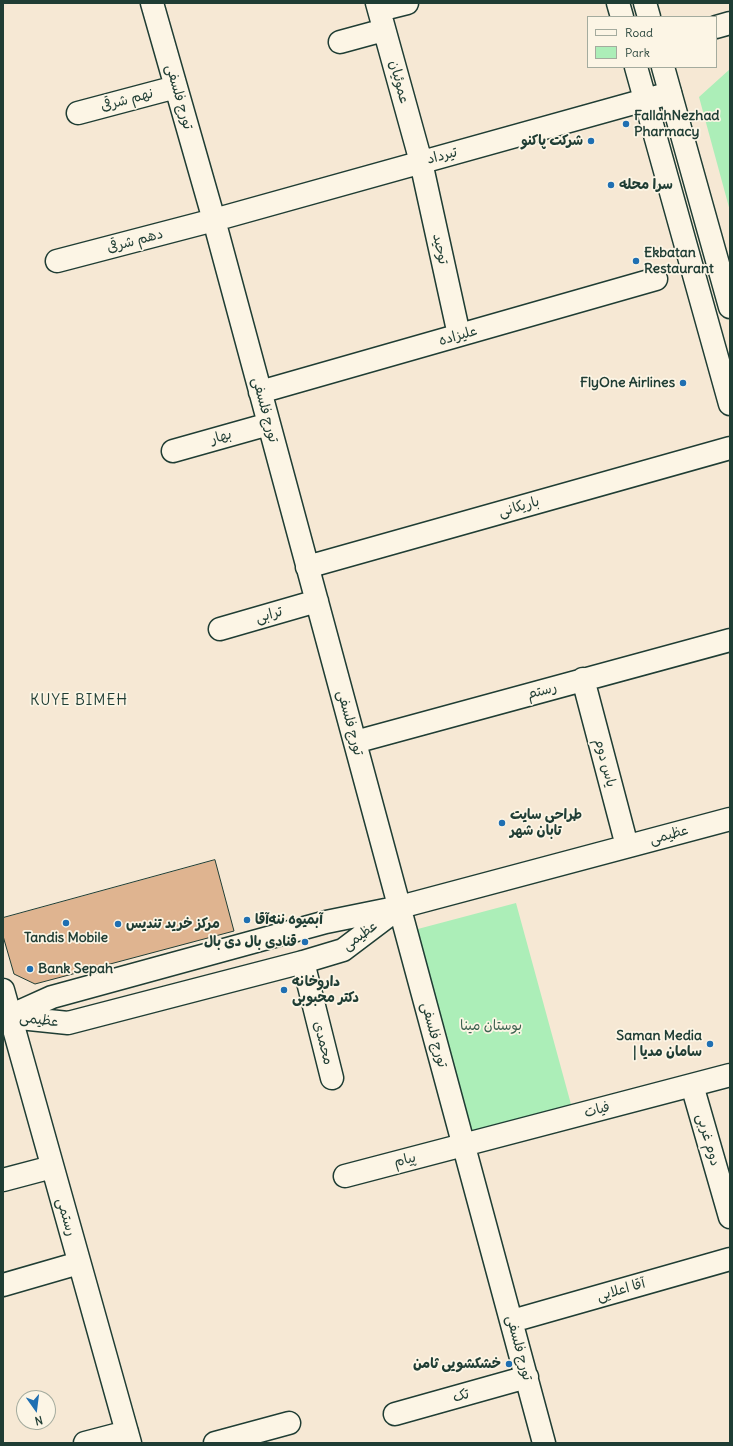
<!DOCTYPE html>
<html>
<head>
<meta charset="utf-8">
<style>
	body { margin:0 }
	#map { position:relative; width:733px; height:1446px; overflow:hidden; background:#f6e8d4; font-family:Delius,sans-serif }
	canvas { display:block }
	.frame { position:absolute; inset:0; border:4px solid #1f3d34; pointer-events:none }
	.legend { position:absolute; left:587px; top:16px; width:130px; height:52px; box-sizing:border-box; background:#fcf5e5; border:1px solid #a4ab9e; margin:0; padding:5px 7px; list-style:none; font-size:12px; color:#1f3d34 }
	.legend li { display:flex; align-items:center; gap:8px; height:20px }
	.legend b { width:20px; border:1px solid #a4ab9e }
	.north { position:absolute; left:16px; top:1390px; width:40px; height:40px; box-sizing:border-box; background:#fcf5e5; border:1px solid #a4ab9e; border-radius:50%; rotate:166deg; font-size:11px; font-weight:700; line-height:16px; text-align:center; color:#1f3d34 }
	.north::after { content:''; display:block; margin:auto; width:14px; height:18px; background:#1f6fb2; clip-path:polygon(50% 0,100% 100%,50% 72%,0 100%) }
</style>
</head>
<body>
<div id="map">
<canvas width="733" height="1446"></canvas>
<div class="frame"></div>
<ul class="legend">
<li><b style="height:5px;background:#fcf5e5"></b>Road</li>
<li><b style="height:11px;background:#aceeb8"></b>Park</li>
</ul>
<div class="north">N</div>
</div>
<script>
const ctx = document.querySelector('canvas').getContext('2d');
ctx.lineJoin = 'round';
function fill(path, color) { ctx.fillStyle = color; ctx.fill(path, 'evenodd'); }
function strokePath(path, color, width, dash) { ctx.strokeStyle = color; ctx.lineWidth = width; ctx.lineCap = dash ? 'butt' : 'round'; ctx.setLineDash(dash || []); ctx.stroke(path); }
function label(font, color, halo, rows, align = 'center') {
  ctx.font = font + ' Delius,"Playpen Sans Arabic",sans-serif'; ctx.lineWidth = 3.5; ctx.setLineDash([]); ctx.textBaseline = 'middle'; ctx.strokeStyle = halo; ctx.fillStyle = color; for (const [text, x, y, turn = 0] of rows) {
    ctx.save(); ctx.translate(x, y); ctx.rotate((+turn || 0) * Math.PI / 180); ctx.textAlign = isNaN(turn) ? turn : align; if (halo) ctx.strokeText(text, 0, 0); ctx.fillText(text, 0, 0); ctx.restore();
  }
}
fill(new Path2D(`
	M730 69V211L699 97Z
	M516 903 572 1108 463 1138 414 930Z`), '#aceeb8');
const building = new Path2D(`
	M215 860 234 931 35 984 14 974 3 936V918Z`);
fill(building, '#dfb490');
strokePath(building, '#1f3d34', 1);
const minor = new Path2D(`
	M152 3 214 220 544 1443
	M377 3 421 162 459 335
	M379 10 407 3
	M716 27 730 23
	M340 42 384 30
	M78 113 176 87
	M57 261 214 220 670 93
	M260 392 656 279
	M173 451 269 424
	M307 567 730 448
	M220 629 317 601
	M583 679 627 846
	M355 742 730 640
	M303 962 332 1078
	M3 990 130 1443
	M10 1017 68 1023 303 962 343 950 396 910
	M3 1019 52 997 326 922 400 907 730 819
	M692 1085 730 1217
	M345 1176 730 1075
	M3 1180 52 1167
	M3 1285 79 1263
	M512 1321 730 1259
	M395 1414 527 1377
	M85 1443 127 1432
	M215 1443 289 1423`);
const major = new Path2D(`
	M618 3 622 17
	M645 3 649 17
	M636 67 730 404
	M663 67 730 307`);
strokePath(minor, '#1f3d34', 25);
strokePath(major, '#1f3d34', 25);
strokePath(minor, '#fcf5e5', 22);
strokePath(major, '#fcf5e5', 22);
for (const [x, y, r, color] of [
	[626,124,4,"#1f6fb2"],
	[591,141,4,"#1f6fb2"],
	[611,185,4,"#1f6fb2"],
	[636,261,4,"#1f6fb2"],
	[683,383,4,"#1f6fb2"],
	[502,823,4,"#1f6fb2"],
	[247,920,4,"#1f6fb2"],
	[66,923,4,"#1f6fb2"],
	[118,924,4,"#1f6fb2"],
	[305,942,4,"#1f6fb2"],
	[30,969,4,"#1f6fb2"],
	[284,990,4,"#1f6fb2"],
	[710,1044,4,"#1f6fb2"],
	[509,1364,4,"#1f6fb2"]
]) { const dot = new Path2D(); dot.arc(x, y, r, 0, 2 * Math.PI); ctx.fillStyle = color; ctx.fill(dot); strokePath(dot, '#fcf5e5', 1.5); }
label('14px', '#1f3d34', '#fcf5e5', [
	["عموئیان",399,82,75],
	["تورج فلسفی",179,97,74],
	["نهم شرقی",127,100,-15],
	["تیرداد",442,156,-15],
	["دهم شرقی",135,241,-15],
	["توحید",440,249,78],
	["علیزاده",458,336,-16],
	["تورج فلسفی",265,410,75],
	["بهار",221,437,-16],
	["باریکانی",519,507,-16],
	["ترابی",269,615,-16],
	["رستم",542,691,-15],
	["تورج فلسفی",350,723,75],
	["یاس دوم",605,763,75],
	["عظیمی",669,835,-15],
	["عظیمی",360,936,-36],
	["عظیمی",39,1020,7],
	["تورج فلسفی",434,1035,75],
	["محمدی",323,1043,76],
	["فیات",597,1110,-15],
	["دوم غربی",708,1140,74],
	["پیام",405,1160,-14],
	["رستمی",66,1217,74],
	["آقا اعلایی",621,1290,-16],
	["تورج فلسفی",519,1348,75],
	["تک",461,1396,-16]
]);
label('bold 14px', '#1f3d34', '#fcf5e5', [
	["FallahNezhad",634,116],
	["Pharmacy",634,132],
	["شرکت پاکنو",583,141,"right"],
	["سرا محله",619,185],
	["Ekbatan",644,253],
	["Restaurant",644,269],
	["FlyOne Airlines",675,383,"right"],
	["طراحی سایت",510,815],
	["تابان شهر",510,831],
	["آبمیوه ننه‌آقا",255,920],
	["مرکز خرید تندیس",126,924],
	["Tandis Mobile",66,938,"center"],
	["قنادی بال دی بال",297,942,"right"],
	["Bank Sepah",38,969],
	["داروخانه",292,982],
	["دکتر محبوبی",292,998],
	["Saman Media",702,1036,"right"],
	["| سامان مدیا",702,1052,"right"],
	["خشکشویی ثامن",501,1364,"right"]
], 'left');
label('14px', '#3b604e', '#fcf5e5', [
	["بوستان مینا",491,1026]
]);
ctx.letterSpacing = '1px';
label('15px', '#1f3d34', '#fcf5e5', [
	["KUYE BIMEH",79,701]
]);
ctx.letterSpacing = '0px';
</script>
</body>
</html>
